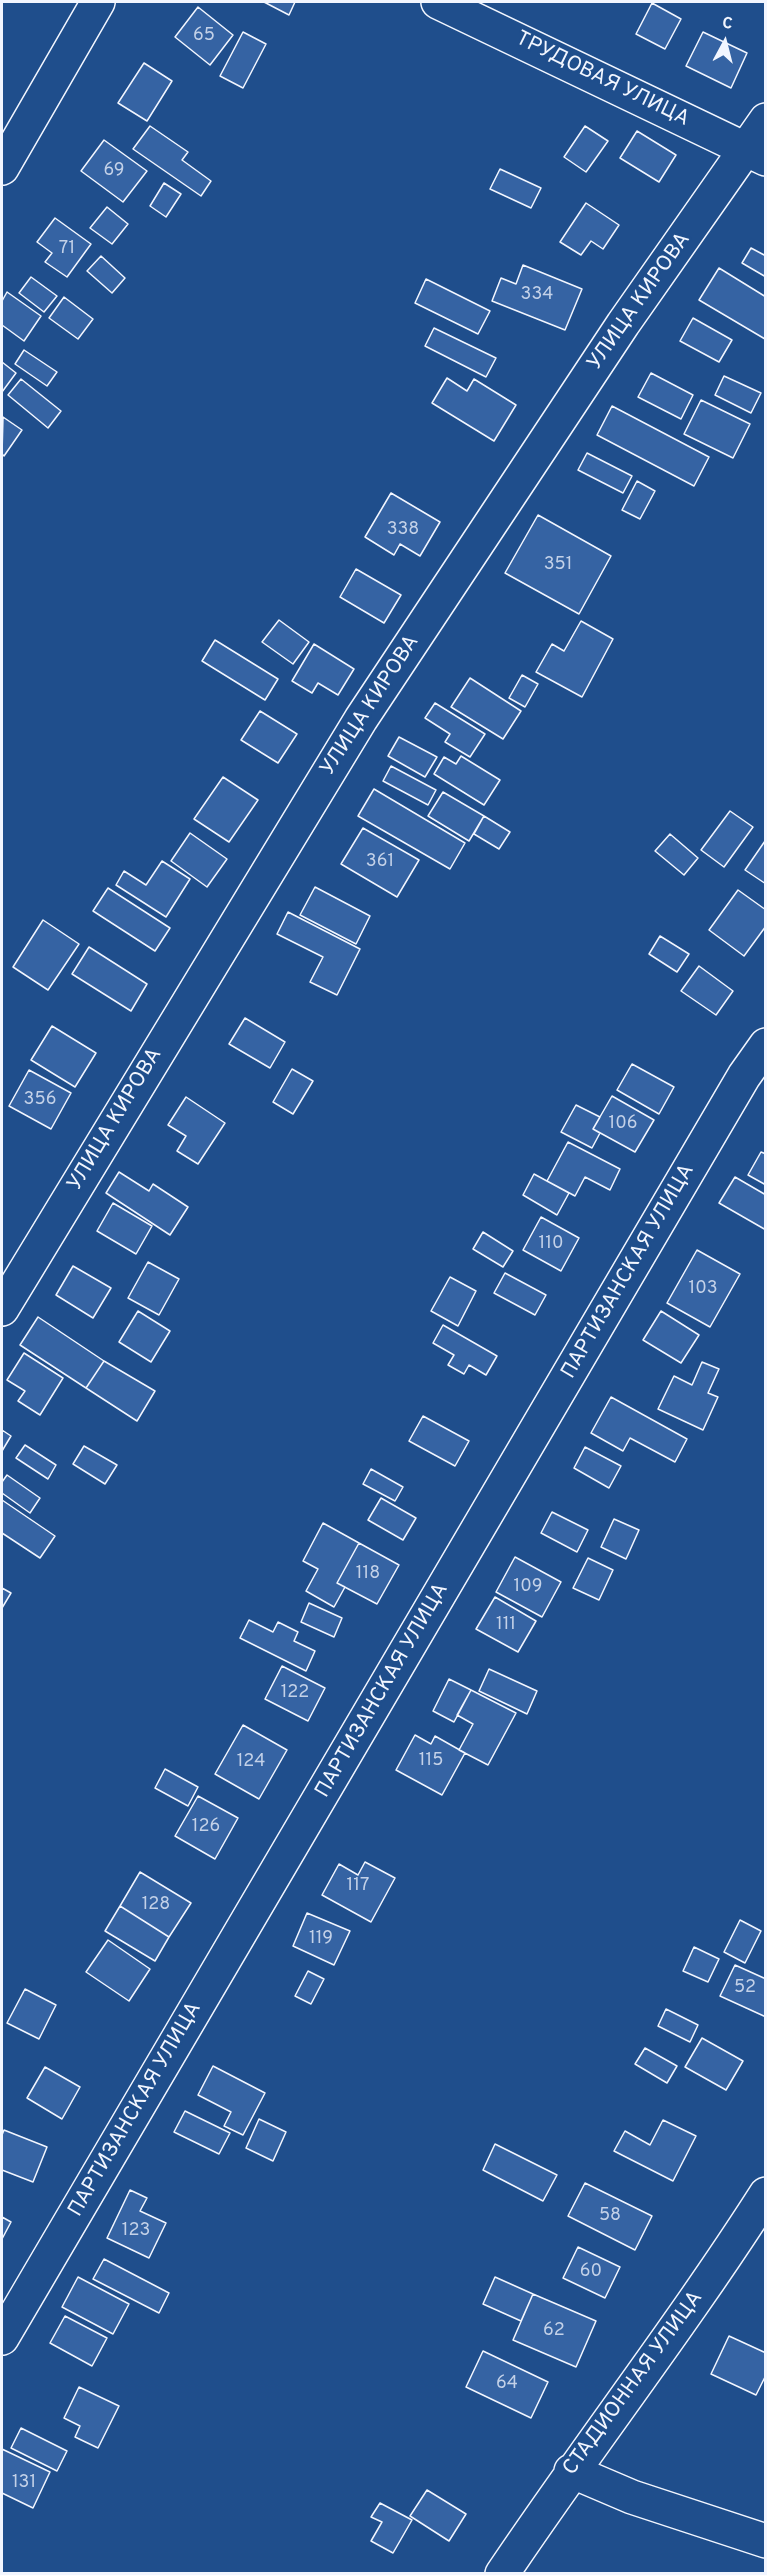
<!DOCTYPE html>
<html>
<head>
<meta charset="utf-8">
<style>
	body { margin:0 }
	#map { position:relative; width:767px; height:2575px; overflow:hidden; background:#1f4e8c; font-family:Overpass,sans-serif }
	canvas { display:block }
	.frame { position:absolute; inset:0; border:3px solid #f2f6ff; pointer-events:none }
	.north { position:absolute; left:695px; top:12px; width:60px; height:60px; -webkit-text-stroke:4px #1f4e8c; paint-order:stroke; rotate:7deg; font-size:16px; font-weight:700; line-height:24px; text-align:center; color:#f2f6ff }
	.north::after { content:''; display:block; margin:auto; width:21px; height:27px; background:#f2f6ff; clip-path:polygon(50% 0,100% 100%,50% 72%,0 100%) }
</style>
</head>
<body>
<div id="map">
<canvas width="767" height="2575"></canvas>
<div class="frame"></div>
<div class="north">С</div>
</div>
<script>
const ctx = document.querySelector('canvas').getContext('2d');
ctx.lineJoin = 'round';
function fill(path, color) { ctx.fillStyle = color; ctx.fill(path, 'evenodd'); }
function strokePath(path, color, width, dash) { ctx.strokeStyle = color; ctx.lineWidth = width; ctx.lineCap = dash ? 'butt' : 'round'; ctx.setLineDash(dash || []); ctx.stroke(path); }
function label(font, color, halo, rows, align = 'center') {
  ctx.font = font + ' Overpass,sans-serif'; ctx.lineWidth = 4.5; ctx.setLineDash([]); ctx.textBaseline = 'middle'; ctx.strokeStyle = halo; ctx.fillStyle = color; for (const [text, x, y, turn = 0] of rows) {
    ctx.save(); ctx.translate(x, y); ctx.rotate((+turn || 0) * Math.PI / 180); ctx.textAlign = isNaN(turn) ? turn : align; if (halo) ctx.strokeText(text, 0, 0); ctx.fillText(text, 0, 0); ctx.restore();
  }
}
const building = new Path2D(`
	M264 2H295L289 15Z
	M652 3 681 19 665 49 636 34Z
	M198 7 233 35 210 65 175 37Z
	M243 32 266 44 243 88 220 76Z
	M703 32 747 53 731 88 686 66Z
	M144 63 172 81 147 121 118 103Z
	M150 126 188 152 182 160 211 181 201 196 133 149Z
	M585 126 608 141 586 172 564 157Z
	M637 131 676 155 659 182 620 158Z
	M104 140 147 171 123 202 81 171Z
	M500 169 541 188 531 208 490 189Z
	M164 183 181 194 166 217 150 206Z
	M586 203 619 225 603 249 591 241 581 255 560 242Z
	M107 207 128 224 112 244 90 228Z
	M55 218 91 244 67 277 45 262 52 253 37 242Z
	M751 248 766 256V277L742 263Z
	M101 256 125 278 112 293 87 271Z
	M523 265 582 289 565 330 492 301 501 278 516 284Z
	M719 268 766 297 765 339 699 300Z
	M31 277 57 296 44 312 19 293Z
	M426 279 490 311 478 334 415 303Z
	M7 292 41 316 24 341 2 325V301Z
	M64 297 93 319 78 339 49 318Z
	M693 318 732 340 719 362 680 341Z
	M434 328 496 358 486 377 425 346Z
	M24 350 57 372 47 386 15 364Z
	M2 362 16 373 2 392Z
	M651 373 693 395 681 419 638 397Z
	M724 376 761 393 751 413 715 395Z
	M447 378 467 391 474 379 516 405 494 441 432 403Z
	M21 379 61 411 48 428 8 395Z
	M701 400 750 424 733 458 684 434Z
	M612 406 709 457 694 486 597 435Z
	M3 417 22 430 4 456 2 454Z
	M587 453 632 476 623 493 578 470Z
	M637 481 655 491 640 519 622 510Z
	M391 493 440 522 420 556 400 544 394 555 365 537Z
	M538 515 611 556 579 614 505 573Z
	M356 569 401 595 384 623 340 597Z
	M279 620 309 642 293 664 262 642Z
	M581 621 613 639 582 697 536 672 552 644 564 651Z
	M215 640 278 679 265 700 202 661Z
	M314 644 354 669 338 695 318 683 312 693 292 681Z
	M522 675 538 684 525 707 509 698Z
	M470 678 521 711 503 739 451 707Z
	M435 703 485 734 470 757 445 742 450 734 425 718Z
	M260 711 297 734 278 763 241 740Z
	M399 737 437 757 425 777 388 756Z
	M461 756 500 780 484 805 434 774 444 757 456 764Z
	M391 766 436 790 428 805 383 781Z
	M223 777 258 800 229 842 194 819Z
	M374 789 465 843 450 869 358 816Z
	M443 792 484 816 469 841 428 816Z
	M730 811 753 827 724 867 701 850Z
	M484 816 510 832 499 849 474 834Z
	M363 828 419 860 397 897 341 864Z
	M190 833 227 859 207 887 171 861Z
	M670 834 698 858 684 875 655 851Z
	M765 841H766V884L745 870Z
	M162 861 190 879 166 917 116 885 124 871 146 885Z
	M315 887 370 916 356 944 300 915Z
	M108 888 170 928 155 951 93 911Z
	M738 890 766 910V926L744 956 709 930Z
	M288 912 360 949 337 995 310 982 323 957 277 934Z
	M43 920 79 944 48 990 13 967Z
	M660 936 689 954 677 972 649 954Z
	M89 947 147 984 131 1011 72 974Z
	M699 966 733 991 716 1015 681 991Z
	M245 1018 285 1042 270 1068 229 1044Z
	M52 1026 96 1053 75 1087 31 1060Z
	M632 1064 674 1087 659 1114 617 1090Z
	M292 1069 313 1081 293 1114 273 1102Z
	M29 1070 71 1093 51 1129 9 1106Z
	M612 1096 654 1120 635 1152 593 1129Z
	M186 1097 225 1123 198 1164 177 1151 186 1136 168 1125Z
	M576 1105 600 1117 593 1129 600 1133 592 1148 561 1132Z
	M568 1142 620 1169 610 1190 585 1177 575 1196 547 1181Z
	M761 1152 766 1154V1185L748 1175Z
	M119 1172 149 1191 153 1184 188 1207 170 1235 106 1193Z
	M534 1174 569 1193 557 1215 523 1195Z
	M735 1177 766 1195V1230L719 1203Z
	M113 1203 152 1226 136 1254 97 1231Z
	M541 1217 579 1238 561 1271 523 1250Z
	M483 1232 513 1251 503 1267 473 1249Z
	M697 1250 740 1274 710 1327 667 1303Z
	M148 1262 179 1279 159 1315 128 1298Z
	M73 1266 111 1288 93 1318 56 1295Z
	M505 1273 546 1295 535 1315 494 1293Z
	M450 1277 476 1291 458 1326 431 1311Z
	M138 1311 170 1331 151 1362 119 1342Z
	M661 1311 699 1335 681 1363 643 1340Z
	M38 1317 104 1361 86 1388 20 1345Z
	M443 1325 497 1356 486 1375 469 1365 464 1374 448 1365 454 1355 433 1343Z
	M24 1353 63 1378 40 1415 18 1401 25 1391 7 1380Z
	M104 1361 155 1391 137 1421 86 1388Z
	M702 1362 719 1369 708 1393 718 1397 703 1430 658 1409 674 1376 692 1385Z
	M611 1397 687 1439 675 1462 630 1438 623 1451 591 1433Z
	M423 1416 469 1441 455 1466 409 1441Z
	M2 1430 11 1436 2 1451Z
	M25 1445 56 1465 48 1479 16 1458Z
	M84 1446 117 1465 105 1484 73 1464Z
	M585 1447 621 1466 609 1488 574 1468Z
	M371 1469 403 1487 395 1501 363 1484Z
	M7 1475 40 1498 30 1513 2 1493V1482Z
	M381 1498 416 1518 403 1540 368 1520Z
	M2 1500 55 1536 40 1558 2 1533Z
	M552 1512 588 1530 577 1552 541 1533Z
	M614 1519 639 1530 626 1559 601 1547Z
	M323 1523 359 1543 337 1583 345 1587 334 1607 306 1591 318 1569 303 1561Z
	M359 1543 399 1565 377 1604 337 1583Z
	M515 1557 561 1582 542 1617 496 1592Z
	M588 1558 613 1570 599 1600 573 1588Z
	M2 1588 11 1593 2 1608Z
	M495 1597 536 1621 518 1652 476 1629Z
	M309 1603 342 1618 334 1637 301 1622Z
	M249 1620 273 1632 278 1622 298 1632 294 1641 315 1651 306 1671 240 1638Z
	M282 1666 325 1688 308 1721 265 1699Z
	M489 1669 537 1691 527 1714 479 1691Z
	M449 1679 471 1690 454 1722 433 1711Z
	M471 1690 516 1713 488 1765 459 1750 473 1724 457 1715Z
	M243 1725 287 1750 259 1799 215 1774Z
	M415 1735 431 1744 435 1736 465 1753 442 1795 396 1770Z
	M165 1769 198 1787 188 1806 155 1788Z
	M198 1796 238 1818 215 1859 175 1836Z
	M365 1862 395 1878 371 1922 322 1895 339 1864 358 1875Z
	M140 1872 191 1903 169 1937 120 1906Z
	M120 1906 169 1937 155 1961 105 1931Z
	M307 1913 350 1931 334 1965 293 1946Z
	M740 1920 761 1931 745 1963 724 1952Z
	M108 1940 150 1969 129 2001 86 1972Z
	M694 1947 719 1959 708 1982 683 1971Z
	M735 1965 766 1979V2017L720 1996Z
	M308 1971 324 1979 311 2004 295 1996Z
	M25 1989 56 2005 39 2039 7 2023Z
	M666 2009 698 2025 690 2042 658 2026Z
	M702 2038 743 2061 726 2090 685 2067Z
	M645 2048 677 2066 667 2083 635 2064Z
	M213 2066 265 2093 243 2135 224 2126 231 2112 198 2095Z
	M45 2067 80 2087 62 2119 27 2098Z
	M185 2111 230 2133 219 2154 174 2132Z
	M259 2119 286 2132 273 2161 246 2148Z
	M663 2120 696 2136 673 2181 614 2151 625 2131 650 2145Z
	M4 2130 47 2147 33 2182 2 2170V2135Z
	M495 2144 557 2175 543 2201 483 2170Z
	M585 2183 652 2216 635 2250 568 2216Z
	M130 2190 147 2198 140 2211 166 2223 149 2258 107 2238Z
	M2 2217 11 2222 2 2239Z
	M578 2247 620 2267 605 2298 563 2278Z
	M104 2259 169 2293 159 2313 93 2279Z
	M78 2277 129 2304 113 2334 62 2307Z
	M495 2277 533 2294 521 2321 483 2304Z
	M533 2294 596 2321 576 2367 513 2340Z
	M65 2316 107 2338 92 2366 50 2343Z
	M729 2336 766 2353V2375L756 2395 711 2374Z
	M483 2351 548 2382 531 2418 466 2387Z
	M79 2387 119 2406 98 2448 75 2437 80 2426 64 2418Z
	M21 2428 67 2451 57 2471 11 2448Z
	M2 2449 50 2472 33 2508 2 2493Z
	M427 2490 466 2514 449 2541 410 2516Z
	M380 2503 412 2520 393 2553 371 2541 382 2522 371 2517Z`);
fill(building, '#3563a3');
strokePath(building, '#f2f6ff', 1.5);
const minor = new Path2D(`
	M438 2 766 159
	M2 168 98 2
	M2 1309 361 719 623 324 766 120
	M2 2338 744 1076 766 1045
	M571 2471 632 2497 766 2541
	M502 2574C588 2446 683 2324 766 2194`);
strokePath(minor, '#f2f6ff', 36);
strokePath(minor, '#1f4e8c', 33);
label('18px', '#c3d1e8', null, [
	["65",204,36],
	["69",114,171],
	["71",67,249],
	["334",537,295],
	["338",403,530],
	["351",558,565],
	["361",380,862],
	["356",40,1100],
	["106",623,1124],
	["110",551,1244],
	["103",703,1289],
	["118",368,1574],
	["109",528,1587],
	["111",506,1625],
	["122",295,1693],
	["115",431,1761],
	["124",251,1762],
	["126",206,1827],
	["117",358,1886],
	["128",156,1905],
	["119",321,1939],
	["52",745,1988],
	["58",610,2216],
	["123",136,2231],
	["60",591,2272],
	["62",554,2331],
	["64",507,2384],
	["131",24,2483]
]);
label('21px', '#f2f6ff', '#1f4e8c', [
	["ТРУДОВАЯ УЛИЦА",602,80,26],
	["УЛИЦА КИРОВА",640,302,-55],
	["УЛИЦА КИРОВА",371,706,-57],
	["УЛИЦА КИРОВА",116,1120,-59],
	["ПАРТИЗАНСКАЯ УЛИЦА",629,1272,-60],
	["ПАРТИЗАНСКАЯ УЛИЦА",383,1691,-60],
	["ПАРТИЗАНСКАЯ УЛИЦА",136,2110,-60],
	["СТАДИОННАЯ УЛИЦА",634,2384,-54]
]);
</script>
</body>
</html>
